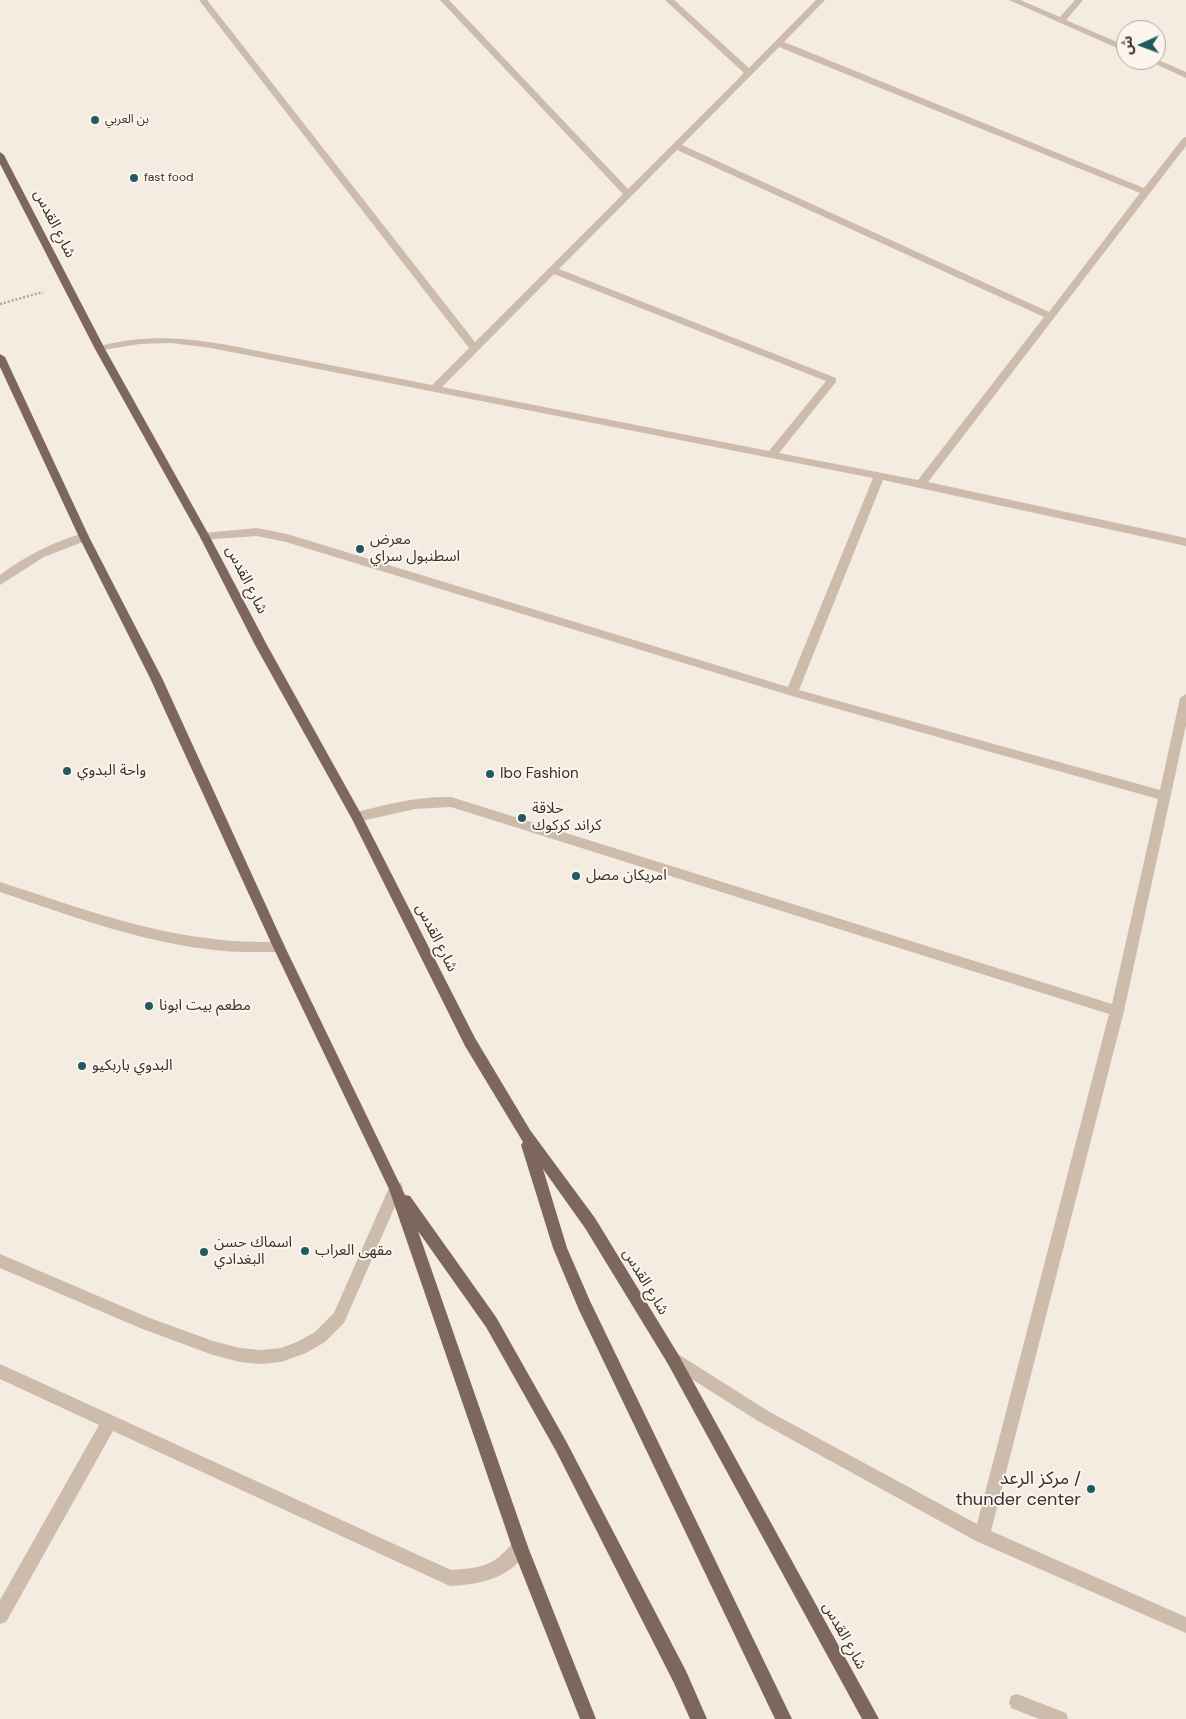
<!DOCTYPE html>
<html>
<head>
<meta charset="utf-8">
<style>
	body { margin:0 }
	#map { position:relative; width:1186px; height:1719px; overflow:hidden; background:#f4ebe1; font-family:"DM Sans","Noto Sans Arabic",sans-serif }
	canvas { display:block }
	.north { position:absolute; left:1116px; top:20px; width:50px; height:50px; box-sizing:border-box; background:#fbf5ee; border:1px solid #aea6a0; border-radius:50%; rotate:268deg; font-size:14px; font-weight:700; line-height:20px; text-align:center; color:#3b302b }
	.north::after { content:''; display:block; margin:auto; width:18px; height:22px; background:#1f5a5e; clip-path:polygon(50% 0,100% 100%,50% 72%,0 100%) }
</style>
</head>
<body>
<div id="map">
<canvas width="1186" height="1719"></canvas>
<div class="north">ش</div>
</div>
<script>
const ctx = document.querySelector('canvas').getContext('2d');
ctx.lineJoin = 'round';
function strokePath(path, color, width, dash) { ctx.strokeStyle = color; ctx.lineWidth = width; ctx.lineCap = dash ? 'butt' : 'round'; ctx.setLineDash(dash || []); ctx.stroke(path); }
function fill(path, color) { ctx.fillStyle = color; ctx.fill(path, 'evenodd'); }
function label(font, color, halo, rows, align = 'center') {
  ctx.font = font + ' "DM Sans","Noto Sans Arabic",sans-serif'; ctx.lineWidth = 4; ctx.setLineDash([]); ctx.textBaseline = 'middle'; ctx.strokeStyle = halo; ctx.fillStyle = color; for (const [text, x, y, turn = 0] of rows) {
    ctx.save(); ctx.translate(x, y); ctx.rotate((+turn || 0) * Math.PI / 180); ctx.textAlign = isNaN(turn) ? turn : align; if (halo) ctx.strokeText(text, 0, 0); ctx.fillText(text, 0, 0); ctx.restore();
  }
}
strokePath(new Path2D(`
	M0 304 43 292`), '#b9a596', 2.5, [2, 2]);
fill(new Path2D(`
	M199 0H207L475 342 623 194 440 0H449L628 189 744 73 665 0H674L749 68 816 0H825L784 42 1144 188 1183 138 1186 137V146L928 482 1186 538V546L883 480 799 690 1160 790 1180 698 1186 694V725L1124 1011 991 1531 1186 1617V1633L976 1541 758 1421 668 1364 665 1359 668 1354 673 1352 678 1354 768 1411 977 1524 1109 1014 451 807 415 809 357 822 353 820 351 817 353 814 357 812C388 804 419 796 451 797L1112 1004 1158 799 792 696 286 542 257 536 201 540 200 537 201 534 205 533 257 528 287 534 788 687 873 478 211 348 171 343 140 344 96 351V347C167 328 220 344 289 357 337 366 384 376 432 385L469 348ZM779 47 1140 193 1049 312 682 145ZM677 150 1044 317 918 480 779 453 836 382V378L559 269ZM554 274 826 381 769 451 442 387Z
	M1009 0H1020L1060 17 1075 0H1083L1066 20 1126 46V52Z
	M1156 59 1186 72V78L1147 60Z
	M84 533 88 534 89 537 88 540 44 557 0 585V575C25 556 53 542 84 533Z
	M0 882C68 904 135 929 206 938 231 942 255 942 279 942L284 943 285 947 284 951 279 952C255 952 231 953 206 949 135 940 68 915 0 892Z
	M396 1182 401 1183 403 1188 344 1323 325 1342 306 1353 281 1362 260 1364 240 1362 213 1355 140 1328 0 1268V1254L147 1317 213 1341 240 1348 260 1350 281 1348 297 1342 315 1332 334 1313 391 1183Z
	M0 1364 451 1570C468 1569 485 1568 499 1557 506 1551 511 1543 520 1539L526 1541 528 1547C516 1577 479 1585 450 1586L113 1431 6 1622 0 1624V1600L99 1425 0 1379Z
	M1017 1694 1066 1713 1068 1719H1039L1011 1708 1009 1702 1011 1696Z`), '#cdbbac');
fill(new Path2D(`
	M0 152 4 155 105 349 210 537 267 645 361 814 475 1038 530 1130 595 1218 678 1354 879 1719H862L668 1364 585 1228 543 1169 567 1248 590 1301 792 1719H775L579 1310 553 1248 521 1145 523 1142 465 1046 352 819 255 645 200 537 95 349 0 164Z
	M0 354 5 357 89 537 162 678 285 947 405 1195 410 1196 496 1317 566 1441 686 1671 707 1719H690L674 1683 556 1451 486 1327 418 1231 528 1547 596 1719H580L512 1547 389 1189 273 947 150 678 79 537 0 367Z`), '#7d675c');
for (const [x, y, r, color] of [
	[95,120,5,"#1f5a5e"],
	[134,178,5,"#1f5a5e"],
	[360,549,5,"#1f5a5e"],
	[67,771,5,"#1f5a5e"],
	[490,774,5,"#1f5a5e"],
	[522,818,5,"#1f5a5e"],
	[576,876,5,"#1f5a5e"],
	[149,1006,5,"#1f5a5e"],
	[82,1066,5,"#1f5a5e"],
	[305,1251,5,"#1f5a5e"],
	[204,1252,5,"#1f5a5e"],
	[1091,1489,5,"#1f5a5e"]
]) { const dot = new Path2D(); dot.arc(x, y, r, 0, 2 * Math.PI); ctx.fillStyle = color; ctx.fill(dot); strokePath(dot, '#fbf5ee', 2); }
label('12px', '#3b302b', '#fbf5ee', [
	["بن العربي",105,120],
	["fast food",144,178]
], 'left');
label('15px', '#3b302b', '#fbf5ee', [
	["شارع القدس",54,224,63],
	["شارع القدس",246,580,63],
	["شارع القدس",436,938,63],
	["شارع القدس",645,1282,59],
	["شارع القدس",844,1636,61]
]);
label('15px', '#3b302b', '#fbf5ee', [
	["معرض",370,540],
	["اسطنبول سراي",370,557],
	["واحة البدوي",77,771],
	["Ibo Fashion",500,774],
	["حلاقة",532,809],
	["كراند كركوك",532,826],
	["امريكان مصل",586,876],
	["مطعم بيت ابونا",159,1006],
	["البدوي باربكيو",92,1066],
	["اسماك حسن",214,1243],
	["البغدادي",214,1260],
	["مقهى العراب",315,1251]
], 'left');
label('18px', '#3b302b', '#fbf5ee', [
	["مركز الرعد /",1081,1479],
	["thunder center",1081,1500]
], 'right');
</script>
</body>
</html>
